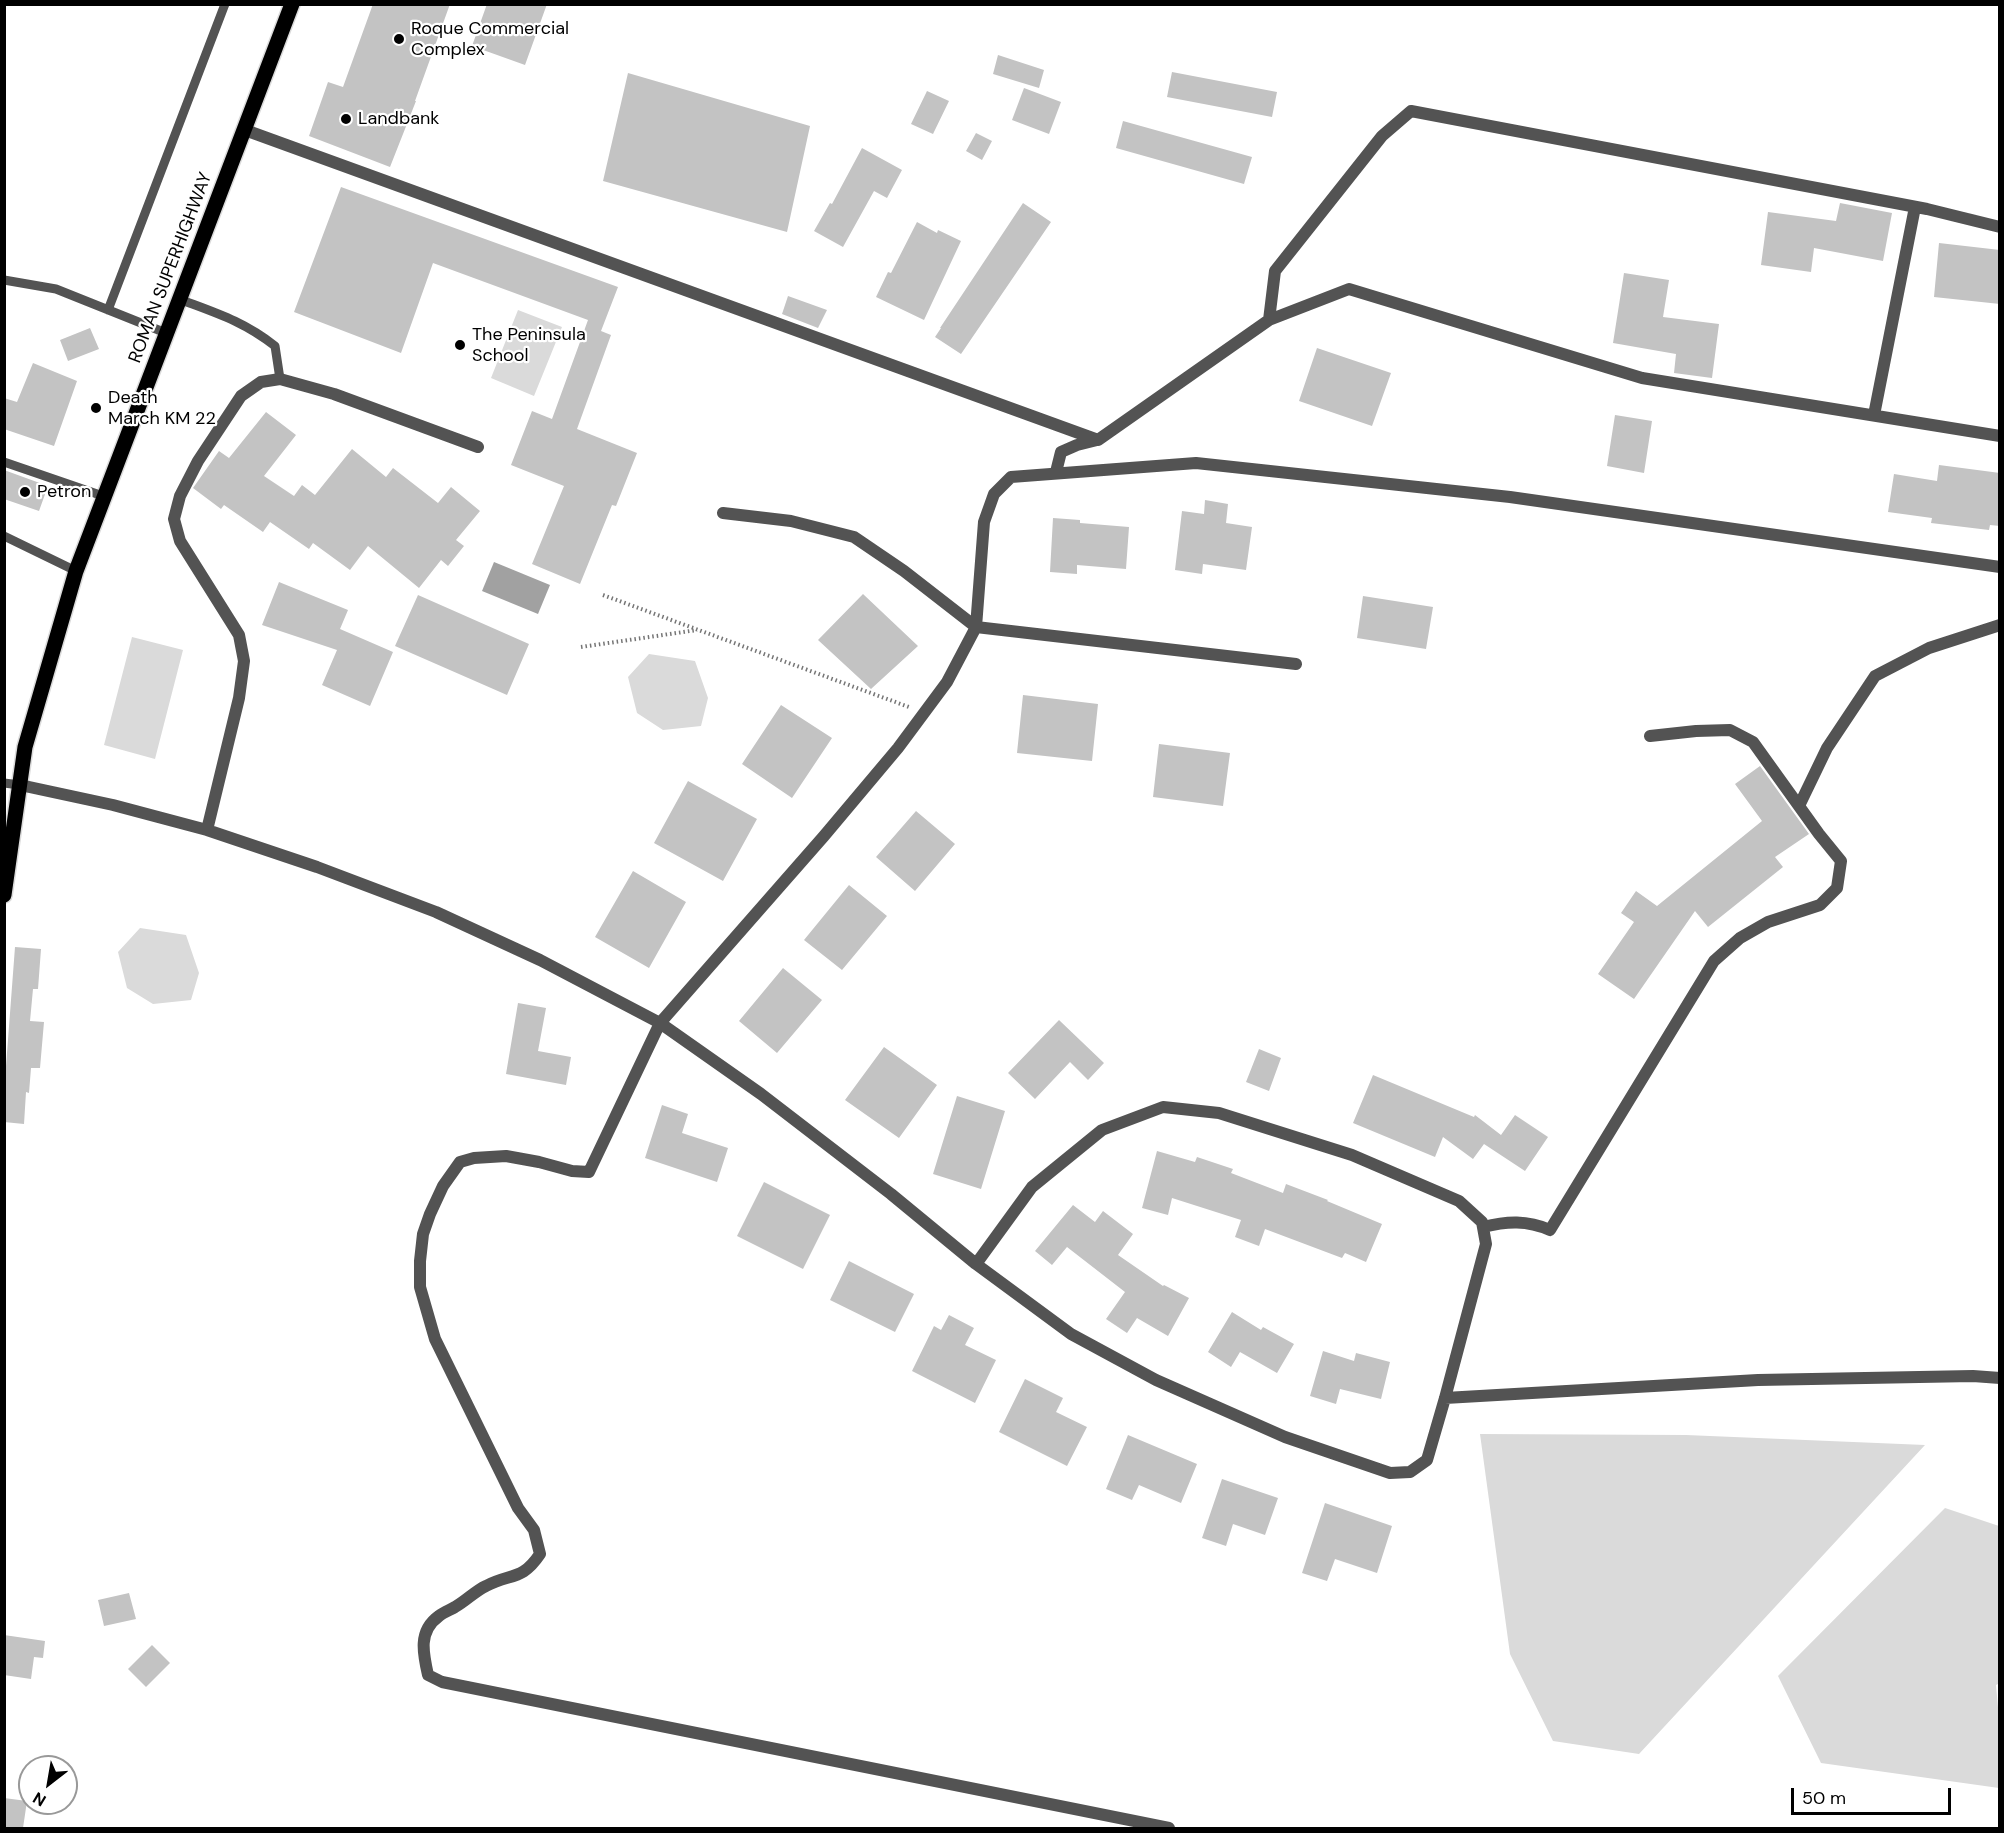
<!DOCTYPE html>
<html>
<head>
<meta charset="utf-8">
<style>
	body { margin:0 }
	#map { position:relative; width:2004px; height:1833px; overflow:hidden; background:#fff; font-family:"DM Sans",sans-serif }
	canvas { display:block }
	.frame { position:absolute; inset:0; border:6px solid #000; pointer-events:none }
	.north { position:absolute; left:18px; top:1755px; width:60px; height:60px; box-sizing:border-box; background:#fff; border:2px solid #999; border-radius:50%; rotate:211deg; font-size:16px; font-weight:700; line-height:24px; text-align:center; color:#000 }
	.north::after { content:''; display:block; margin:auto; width:21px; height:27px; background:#000; clip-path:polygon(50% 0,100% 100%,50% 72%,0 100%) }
	.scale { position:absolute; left:1791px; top:1788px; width:160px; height:27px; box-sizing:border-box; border:3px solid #000; border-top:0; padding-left:8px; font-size:18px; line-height:21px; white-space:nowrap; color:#000; -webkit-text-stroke:4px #fff; paint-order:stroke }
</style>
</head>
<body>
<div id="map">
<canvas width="2004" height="1833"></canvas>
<div class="frame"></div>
<div class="north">N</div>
<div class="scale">50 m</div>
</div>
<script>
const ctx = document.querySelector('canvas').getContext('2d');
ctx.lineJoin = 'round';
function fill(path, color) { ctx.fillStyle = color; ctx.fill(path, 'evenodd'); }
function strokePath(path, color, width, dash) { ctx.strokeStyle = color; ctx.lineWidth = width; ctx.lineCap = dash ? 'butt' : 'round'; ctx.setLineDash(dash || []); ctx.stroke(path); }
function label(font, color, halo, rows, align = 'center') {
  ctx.font = font + ' "DM Sans",sans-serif'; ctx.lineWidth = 4.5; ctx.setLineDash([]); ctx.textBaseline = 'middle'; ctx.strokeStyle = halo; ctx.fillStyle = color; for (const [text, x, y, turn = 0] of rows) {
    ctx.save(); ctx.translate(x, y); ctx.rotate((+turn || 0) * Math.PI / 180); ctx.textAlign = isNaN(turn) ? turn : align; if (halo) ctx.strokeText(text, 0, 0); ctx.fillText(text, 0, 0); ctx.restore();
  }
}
fill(new Path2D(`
	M518 310 562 327 534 396 491 378Z
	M132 637 183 650 155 759 104 745Z
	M649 654 695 661 708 698 701 726 663 730 637 713 628 677Z
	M140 928 186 935 199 973 191 1000 153 1004 127 988 118 952Z
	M1480 1434 1686 1435 1925 1445 1639 1754 1553 1741 1510 1654Z
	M1945 1508 1999 1526 2000 1683 1996 1685 2000 1730 1999 1788 1821 1763 1778 1676Z`), '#dadada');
fill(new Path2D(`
	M494 562 550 585 538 614 482 591Z`), '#a1a1a1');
fill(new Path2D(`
	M373 4H450L415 101H416L390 167 309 136 328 82 343 87Z
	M487 4H547L525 65 472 46Z
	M998 55 1044 70 1039 88 993 74Z
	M1172 72 1277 92 1272 117 1167 97Z
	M628 73 810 126 787 232 603 181Z
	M1024 88 1061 102 1049 134 1012 120Z
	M927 91 949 101 933 134 911 124Z
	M1123 121 1252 157 1244 184 1116 148Z
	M976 133 992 141 982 160 966 151Z
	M862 148 902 170 887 198 874 191 843 247 814 231 830 203 832 204Z
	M341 187 618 287 601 331 611 335 577 429 637 453 616 506 612 505 580 584 532 564 564 486 511 465 532 411 552 419 588 320 433 263 401 353 294 312Z
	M1023 203 1051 222 961 354 935 337 941 328H940Z
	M1840 203 1892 213 1883 261 1814 248 1811 272 1761 265 1768 212 1836 221Z
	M917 222 937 233 938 230 961 241 924 320 876 297 888 272 891 273Z
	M1939 243 2000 250V304L1934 297Z
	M1624 273 1669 280 1663 317 1719 324 1712 378 1674 373 1676 354 1613 343Z
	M788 296 827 310 818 328 782 314Z
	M90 328 99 349 68 361 60 340Z
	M1317 348 1391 373 1372 426 1299 401Z
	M33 363 77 381 54 446 4 429V398L17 402Z
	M266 412 296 435 264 476 294 496 302 485 315 495 352 449 386 477 393 468 438 503 451 487 480 511 456 540 464 546 448 566 441 560 419 588 368 546 350 570 313 543 309 549 270 522 263 532 224 505 221 509 193 488 219 451 229 458Z
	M1615 415 1652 421 1644 473 1607 466Z
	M1939 465 2000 473V526L1990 525 1989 530 1931 523 1932 518 1888 512 1894 474 1937 481Z
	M4 470 48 486 39 511 4 499Z
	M1205 500 1228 504 1226 523 1252 527 1246 570 1203 564 1202 574 1175 570 1182 511 1204 514Z
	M1053 518 1080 520V523L1129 527 1126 569 1077 565V574L1050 572Z
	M279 582 348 610 340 629 393 652 370 706 322 685 337 650 262 625Z
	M863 594 918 646 871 689 818 640Z
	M418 595 529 644 507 695 395 646Z
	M1363 596 1433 607 1426 649 1357 638Z
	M1023 695 1098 704 1092 761 1017 753Z
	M781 705 832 738 792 798 742 764Z
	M1159 744 1230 753 1223 806 1153 797Z
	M1760 766 1809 834 1775 857 1783 867 1708 927 1695 911 1634 999 1598 974 1634 922 1621 913 1636 891 1657 906 1762 821 1735 784Z
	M688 781 757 819 723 881 654 843Z
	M916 811 955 844 915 891 876 857Z
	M633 871 686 902 649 968 595 937Z
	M849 885 887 916 842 970 804 940Z
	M15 947 41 949 38 989H33L30 1021 44 1022 40 1068H31L29 1093 26 1092 24 1124 4 1122 6 1066Z
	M783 968 822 1000 777 1053 739 1021Z
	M518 1003 546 1008 538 1051 571 1057 566 1085 506 1074Z
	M1059 1020 1104 1063 1088 1080 1070 1062 1035 1099 1008 1073Z
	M884 1047 937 1085 899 1138 845 1100Z
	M1259 1049 1281 1058 1269 1091 1246 1082Z
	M1373 1075 1474 1117 1475 1115 1501 1135 1515 1115 1548 1137 1525 1171 1484 1144 1473 1159 1443 1137 1435 1157 1353 1123Z
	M957 1096 1005 1111 981 1189 933 1174Z
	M662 1105 688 1114 682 1133 728 1148 717 1182 645 1158Z
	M1157 1151 1195 1162 1197 1157 1233 1169 1231 1173 1283 1193 1286 1184 1328 1200 1327 1201 1382 1224 1366 1262 1345 1253 1342 1258 1265 1229 1259 1246 1235 1237 1241 1220 1172 1198 1168 1215 1142 1208Z
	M764 1182 830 1215 803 1269 737 1236Z
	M1073 1205 1095 1222 1103 1211 1133 1234 1118 1255 1163 1286 1164 1285 1189 1298 1168 1336 1137 1318 1127 1333 1106 1319 1125 1292 1067 1247 1052 1265 1035 1251Z
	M849 1261 914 1294 895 1332 830 1300Z
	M1232 1312 1261 1330 1263 1327 1294 1344 1277 1373 1240 1352 1231 1367 1208 1352Z
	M949 1315 974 1328 965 1345 996 1360 975 1403 912 1371 934 1326 941 1330Z
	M1323 1351 1354 1361 1356 1353 1390 1362 1381 1399 1340 1389 1336 1404 1310 1396Z
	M1025 1379 1063 1398 1056 1412 1087 1427 1067 1466 999 1432Z
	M1128 1435 1197 1464 1181 1503 1139 1485 1132 1500 1106 1489Z
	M1222 1479 1278 1498 1265 1535 1233 1524 1226 1546 1202 1538Z
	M1325 1503 1392 1526 1377 1573 1335 1559 1327 1581 1302 1573Z
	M129 1593 136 1619 104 1626 98 1600Z
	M4 1635 45 1641 43 1658 34 1657 31 1679 4 1675Z
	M152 1645 170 1663 146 1687 128 1669Z
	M4 1798 27 1801 23 1828H4Z`), '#c3c3c3');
const primary = new Path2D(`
	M4 895 25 747 76 571 292 4`);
strokePath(primary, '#dbdbdb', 18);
strokePath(new Path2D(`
	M603 595 909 707
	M581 647 697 630`), '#757575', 4, [1.5, 3]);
strokePath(new Path2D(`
	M4 280 56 289 166 333
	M179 299C216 313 243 321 275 346L280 379
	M108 310 225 4
	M4 462 103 496
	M4 536 76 571
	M4 783 20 785`), '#535353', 9);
strokePath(new Path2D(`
	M245 130 1098 440 1269 320 1349 289 1642 378 2000 436
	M1269 320 1275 271 1382 136 1411 111 1927 209 2000 227
	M1874 415 1915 207
	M1056 472 1061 452 1077 445 1097 440
	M723 513 791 521 854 537 904 571 976 627 1296 664
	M20 785 113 805 207 830 317 867 436 912 540 960 660 1023 761 1094 891 1194 976 1264 1071 1334 1156 1380 1285 1437 1390 1473 1410 1472 1427 1460 1445 1398 1486 1244 1482 1222 1459 1201 1352 1155 1219 1113 1163 1107 1102 1130 1032 1187 976 1264
	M1799 806 1827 748 1875 676 1929 648 2000 625
	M207 830 239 698 244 661 239 635 180 541 174 519 180 496 198 461 241 396 261 382 280 379 334 394 478 447
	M1483 1227C1507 1221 1527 1220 1550 1230L1714 961 1740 938 1768 922 1820 905 1837 888 1841 861 1819 834 1753 742 1730 730 1696 731 1650 736
	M1445 1398 1758 1380 1973 1376 2000 1378
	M1169 1828 442 1682 428 1675C423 1653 418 1631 439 1616 444 1612 450 1610 455 1607 466 1601 475 1591 486 1586 511 1573 522 1581 540 1554L534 1530 518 1508 435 1339 420 1287V1261L423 1234 430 1214 443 1186 460 1162 474 1158 506 1156 539 1162 572 1171 589 1172 660 1023 824 836 898 748 947 682 976 627 984 522 994 494 1011 477 1196 463 1510 497 2000 567`), '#535353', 12);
strokePath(primary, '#000', 15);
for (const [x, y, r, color] of [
	[399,39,6,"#000"],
	[346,119,6,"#000"],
	[460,345,6,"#000"],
	[96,408,6,"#000"],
	[25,492,6,"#000"]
]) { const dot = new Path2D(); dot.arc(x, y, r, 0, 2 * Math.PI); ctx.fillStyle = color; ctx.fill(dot); strokePath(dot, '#fff', 2); }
label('18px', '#000', '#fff', [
	["Roque Commercial",411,29],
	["Complex",411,50],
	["Landbank",358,119],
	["The Peninsula",472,335],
	["School",472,356],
	["Death",108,398],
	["March KM 22",108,419],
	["Petron",37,492]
], 'left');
label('18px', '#000', '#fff', [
	["ROMAN SUPERHIGHWAY",171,268,-69]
]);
</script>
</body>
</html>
